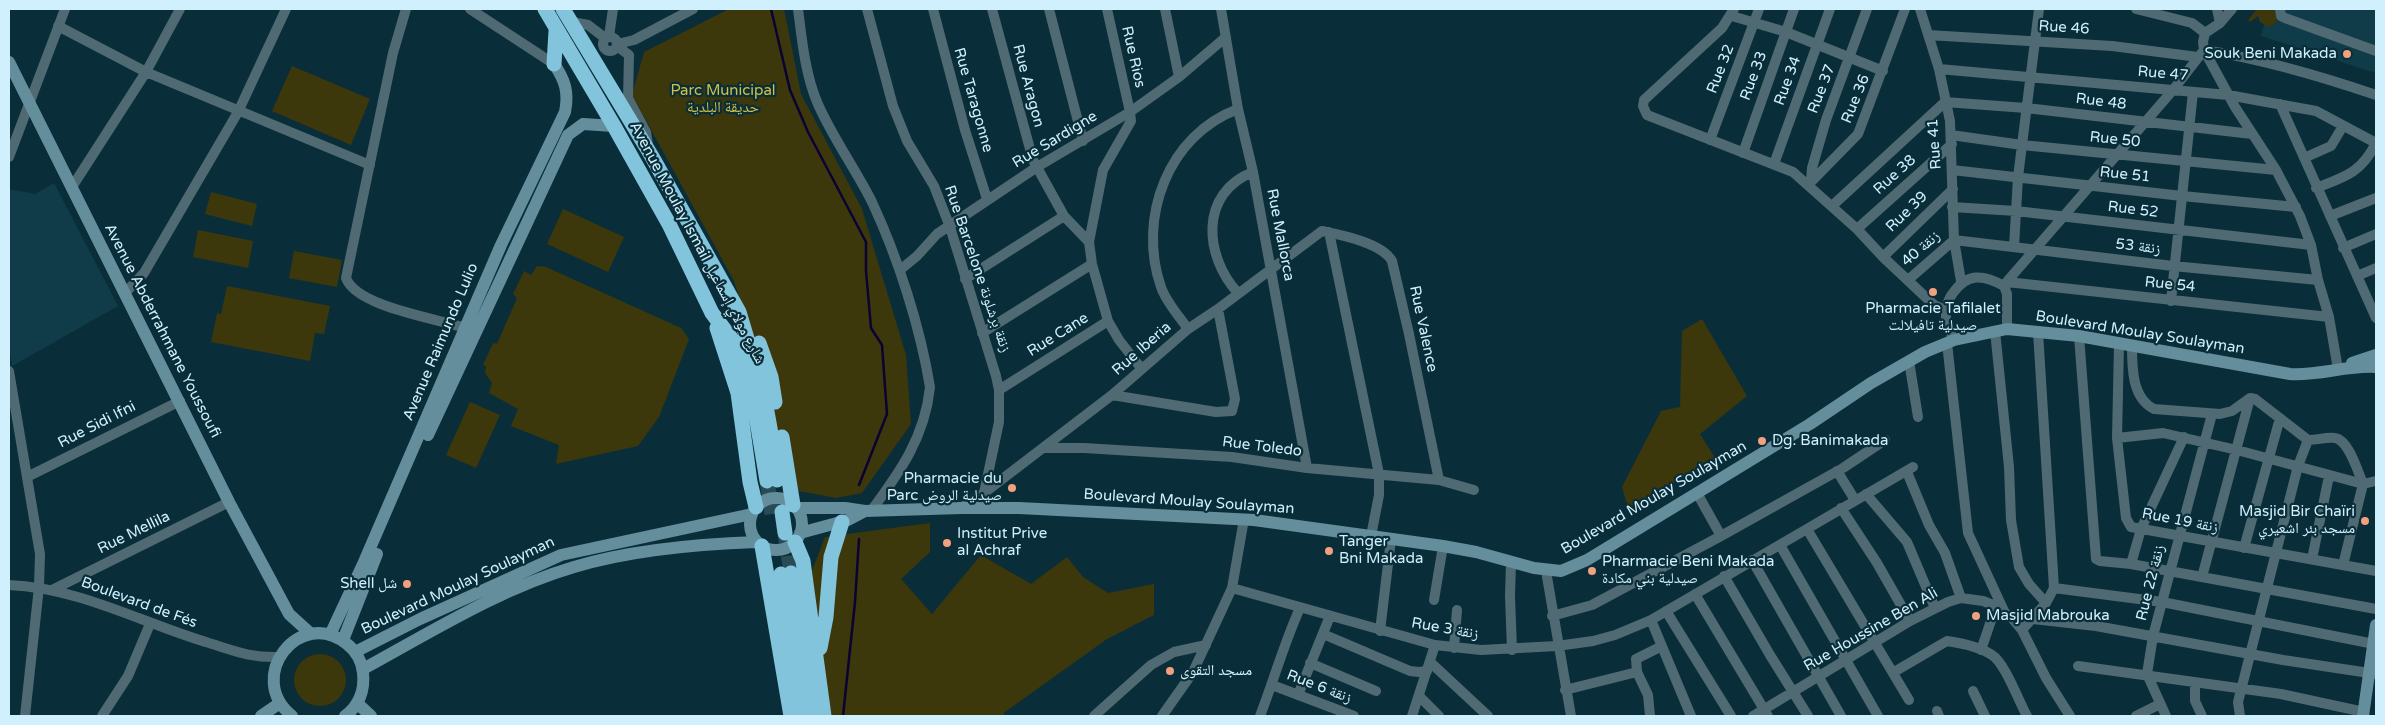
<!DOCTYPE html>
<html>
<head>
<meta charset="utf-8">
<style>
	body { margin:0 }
	#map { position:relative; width:2385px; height:725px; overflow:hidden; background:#0a2e39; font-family:"Varela Round",sans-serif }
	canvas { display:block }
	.frame { position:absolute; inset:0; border:10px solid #d0f0fd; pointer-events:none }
</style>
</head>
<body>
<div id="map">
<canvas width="2385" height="725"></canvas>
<div class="frame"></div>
</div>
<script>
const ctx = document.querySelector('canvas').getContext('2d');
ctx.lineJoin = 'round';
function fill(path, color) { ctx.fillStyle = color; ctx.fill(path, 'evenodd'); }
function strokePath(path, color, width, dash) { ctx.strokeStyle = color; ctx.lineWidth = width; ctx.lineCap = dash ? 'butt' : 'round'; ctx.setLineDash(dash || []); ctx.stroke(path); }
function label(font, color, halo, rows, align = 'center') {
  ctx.font = font + ' "Varela Round","Noto Naskh Arabic",sans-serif'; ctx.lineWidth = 4.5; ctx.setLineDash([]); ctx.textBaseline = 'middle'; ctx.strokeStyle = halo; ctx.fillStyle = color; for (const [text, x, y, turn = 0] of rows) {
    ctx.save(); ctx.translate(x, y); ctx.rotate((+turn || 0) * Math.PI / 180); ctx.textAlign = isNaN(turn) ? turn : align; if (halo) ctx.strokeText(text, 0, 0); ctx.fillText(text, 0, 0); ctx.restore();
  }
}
fill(new Path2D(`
	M2268 9H2376V73L2261 36Z
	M54 183 118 306 12 366 9 344V189L35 194Z`), '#103c49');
fill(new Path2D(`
	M729 9H784L801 94 862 209 906 355 911 424 862 493 836 498 799 491 788 476 762 366 734 281 632 95 644 52Z
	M2257 9H2274L2277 22 2269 27 2260 22 2258 16 2250 22 2248 20Z
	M292 66 370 99 351 145 272 111Z
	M211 192 257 204 252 226 205 214Z
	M563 209 624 237 608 272 547 244Z
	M198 230 253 241 248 268 193 257Z
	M294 251 342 260 337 287 289 278Z
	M537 266 546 267 681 328 689 339 659 417 638 446 556 464 559 445 511 426 518 409 489 393 492 383 485 373 486 366 483 365 493 343 497 344 517 298 513 294 524 271 531 275Z
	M227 286 330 306 324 334 315 333 310 361 211 342 217 313 221 314Z
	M1702 319 1747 396 1700 434 1715 458 1629 511 1622 487 1661 411 1680 407 1682 331Z
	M470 402 500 415 476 468 446 455Z
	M930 523V552L901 579 932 614 981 555 1031 584 1067 557 1083 577 1108 593 1154 584V615L1107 639 1005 712 1003 716H831L810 576 825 537Z
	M294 680a26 26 0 1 1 52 0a26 26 0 1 1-52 0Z`), '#3d370c');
strokePath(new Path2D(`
	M771 9 790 90 808 132 866 242V271L871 328 882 345 887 414 859 485
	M843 716 855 602 859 539`), '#0c0232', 2.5);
strokePath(new Path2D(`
	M767 481 772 514
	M785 533 791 573`), '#284b56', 15, [15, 8]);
strokePath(new Path2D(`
	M406 9 393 53 346 278C357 308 442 319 472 330
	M470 9 554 64
	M798 9C802 40 805 73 817 102 832 137 855 168 872 202 898 258 920 326 930 387 925 437 900 472 871 511
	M867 9 893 106 907 141 934 186 950 227 996 376 999 390V422L984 493 961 508
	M933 9 965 130 987 199
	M992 9 1033 160 1064 216 1089 242
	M1049 9 1083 141
	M1107 9 1130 112 1131 121 1103 170 1089 242 1092 264 1108 321 1119 340 1141 368
	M1165 9 1179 77
	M1221 9 1238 109 1253 172 1307 468
	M1734 9 1722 28 1644 100 1643 106 1647 115 1793 172 1857 229 1883 257 1934 305 1946 310
	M1920 9 1939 69 1950 121 1954 240 1961 281
	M2136 9 2192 23 2205 33
	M2217 9 2220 23
	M2232 9 2220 23 2205 33 2203 42 2204 50 2235 107 2276 170 2300 216 2311 245 2318 280 2329 317 2338 369
	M2280 9 2281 16 2285 18 2376 51
	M1732 16 1786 32 1883 71
	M572 22 588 25 605 38
	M58 26 146 72 370 165
	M1928 35 2112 46 2198 57
	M609 36 613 9
	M603 44a7 7 0 1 1 14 0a7 7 0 1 1-14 0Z
	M617 44 634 40 693 9
	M617 46 629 55 628 98 646 132 648 145
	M2204 50C2263 59 2320 76 2376 95
	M1939 69 2228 95 2316 111 2376 143
	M2280 104 2376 318
	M1951 135 2022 145 2276 170
	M1710 140 1759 9
	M1743 153 1794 9
	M9 157 65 9
	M2304 158 2331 146 2343 126
	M1774 164 1830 9
	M1952 170 2182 196 2296 207
	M1811 181 1812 168 1826 120 1867 9
	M1808 185 1858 134 1905 9
	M72 187 146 72 180 9
	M2316 188C2345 177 2361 173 2376 143
	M1832 206 1945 102 2026 108 2252 134
	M1952 207 2016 211 2311 245
	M2330 216 2376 198
	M1857 229 1952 144
	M1329 232 1379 474V495L1371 536
	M2014 247 2018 177 2039 9
	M2343 248 2376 234
	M1883 257 1953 189
	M900 270 917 256 937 234 1037 167 1130 112 1179 77 1226 37
	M2357 276 2376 268
	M965 279 1064 216
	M1908 280 1954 240 2173 266 2318 280
	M2007 282 2329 317
	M2004 285 2173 90 2204 50
	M125 293 144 273 238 112 286 9
	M1238 293C1204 256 1199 193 1253 172
	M2171 301 2193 92
	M1188 329C1179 316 1166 302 1161 287 1137 218 1168 135 1238 109
	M1995 331 2009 467 2011 520 2019 567 2029 584 2046 603
	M982 333 1092 264
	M2079 336 2096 559 2100 561 2131 564 2376 609
	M1954 340C1951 333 1947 326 1946 318 1945 310 1948 299 1953 293 1967 273 1983 274 2004 286L2007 294V329
	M1947 343 1968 533 2004 611
	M2119 344 2117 438 2126 518 2131 527 2376 571
	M2132 346C2132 368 2132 398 2154 409L2220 414 2232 411 2250 398 2255 399 2308 440C2317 440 2326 437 2335 438 2349 440 2358 472 2363 484L2376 481
	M1909 361 1918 417
	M9 371 40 554 39 587 25 716
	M999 390 1108 321
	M1112 395 1216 412 1232 411 1235 399 1218 309
	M2117 438 2163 433 2237 450 2363 484 2343 565
	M1044 448H1084L1232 457 1307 468 1439 480 1474 490
	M1837 471 1855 500
	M1907 472 1929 525 1945 553 1961 598
	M27 477 180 401
	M984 493 1112 395 1188 329 1218 309 1322 231C1341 235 1382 243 1392 261L1409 334 1439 480
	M1697 493 1721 536
	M1866 494 1907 542 1935 608
	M1841 508 1877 563 1910 621
	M1807 529 1909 700
	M1780 545 1878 716
	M2244 548 2280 418
	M2312 559 2329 476
	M1752 560 1841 716
	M1511 562 1510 596 1512 650
	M2131 564 2141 529 2184 437
	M1546 571 1571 716
	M1724 576 1770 655 1808 716
	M2202 577 2250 398
	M9 585C80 588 142 623 209 643 235 651 251 658 279 657
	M1232 588 1435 645 1481 650 1557 646 1593 641 1615 635 1651 620 1913 467
	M2054 588 2162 602 2374 644
	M52 590 229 502
	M1695 594 1768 716
	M1434 600 1443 546
	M1666 611 1731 716
	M1552 616 1592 605 1721 536 1843 468 1885 440
	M2033 619 2096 626 2283 660 2376 674
	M1651 620 1691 716
	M2022 630 2046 603 2054 588 2038 332
	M1380 631 1391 539
	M1323 634 1410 671 1419 672 1427 671
	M1454 648 1457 610
	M1981 650 1996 606
	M1430 662 1488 716
	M1310 663 1376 691
	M2078 666 2281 694 2364 712
	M1894 672 1947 641C1961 643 1980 647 1992 655 2005 663 2019 702 2027 716
	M2195 682V701L2202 716
	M1272 685 1354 716
	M1565 690 1637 672
	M1973 691 1985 716
	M1298 695 1330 616
	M1419 696 1439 716
	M1937 711 1939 716
	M102 716 128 676 150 624
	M1094 716 1151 665 1174 652 1206 645
	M1162 716 1193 672 1232 588 1244 519
	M1260 716C1274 680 1284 643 1300 608
	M1412 716 1435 645
	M1650 716 1648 695 1637 672 1636 659 1662 646
	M1753 716 1910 621 1948 602 1961 598 1983 601 1996 606 2011 617 2022 630 2046 678 2070 716
	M2136 716 2160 704
	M2166 716 2147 674 2153 636 2212 414
	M2240 716 2238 702 2298 466 2308 440`), '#506a73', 10);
strokePath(new Path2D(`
	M9 62 229 502 289 614 311 634
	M2352 363 2376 355
	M428 435 568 135 583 124 614 126
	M750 524a26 26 0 1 1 52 0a26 26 0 1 1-52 0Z
	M796 508H845L865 511 961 508H1019L1254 520 1443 546 1476 552 1534 568 1561 571 1587 560 1697 493 1810 424 1871 383 1925 352 1954 340 2007 329 2038 332 2079 336 2290 374C2319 376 2347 365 2376 367
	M800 533 848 520 865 511
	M330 635 364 562 501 245 565 112C569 92 565 80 554 64
	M343 640 377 554
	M355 652 420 619 561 555 752 514
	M363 669C431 632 499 589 574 567 630 550 699 544 757 542
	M357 703 371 716
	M261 716 280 703
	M292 716C244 677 300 606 347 644 356 651 362 662 363 673 365 690 359 706 345 716
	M2363 716 2376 625`), '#658e9d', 12);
strokePath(new Path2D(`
	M545 9 614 126 669 224 712 313 731 338 738 351 751 385 767 481
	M563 9 651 155 739 312 764 395 774 450 777 480
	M554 64 556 31
	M717 328 738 393 750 482 756 507
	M759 343 771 377 775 402
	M782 437 793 505
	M782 512 785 533
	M795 542 803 561 824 716
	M762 546 791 716
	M791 573 814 716
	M781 574 800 711
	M820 648 826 617 831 557 842 522`), '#82c4db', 15);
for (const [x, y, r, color] of [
	[2347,54,5,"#f2a07f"],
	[1933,292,5,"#f2a07f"],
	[1762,441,5,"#f2a07f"],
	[1012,488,5,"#f2a07f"],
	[2365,521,5,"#f2a07f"],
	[947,543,5,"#f2a07f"],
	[1329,551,5,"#f2a07f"],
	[1592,571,5,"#f2a07f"],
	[407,584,5,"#f2a07f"],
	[1976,616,5,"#f2a07f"],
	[1170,671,5,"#f2a07f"]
]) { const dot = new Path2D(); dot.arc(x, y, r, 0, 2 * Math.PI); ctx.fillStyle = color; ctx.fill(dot); strokePath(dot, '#0a2e39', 2); }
label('15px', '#d0f0fd', '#0a2e39', [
	["Rue 46",2064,28,4],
	["Rue Rios",1133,57,77],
	["Rue 32",1721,69,-69],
	["Rue 47",2163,74,5],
	["Rue 33",1754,76,-70],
	["Rue 34",1788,81,-70],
	["Rue Aragon",1028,86,75],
	["Rue 37",1822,89,-69],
	["Rue 36",1856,99,-68],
	["Rue Taragonne",973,100,74],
	["Rue 48",2101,102,7],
	["Rue Sardigne",1055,140,-31],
	["Rue 50",2115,140,6],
	["Rue 41",1935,144,-94],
	["Rue 38",1895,175,-42],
	["Rue 51",2125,175,6],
	["Rue 52",2133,210,7],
	["Rue 39",1907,212,-44],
	["Rue Mallorca",1280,235,79],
	["Avenue Moulay Ismail شارع مولاي إسماعيل",697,243,62],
	["زنقة 53",2138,247,7],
	["زنقة 40",1921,249,-41],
	["Rue Barcelone زنقة برشلونة",977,269,71],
	["Rue 54",2170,285,6],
	["Rue Valence",1423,329,78],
	["Avenue Abderrahmane Youssoufi",162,331,63],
	["Boulevard Moulay Soulayman",2140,333,9],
	["Rue Cane",1058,335,-32],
	["Avenue Raimundo Lulio",441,342,-67],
	["Rue Iberia",1142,349,-41],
	["Rue Sidi Ifni",97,425,-27],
	["Rue Toledo",1262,447,7],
	["Boulevard Moulay Soulayman",1654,498,-30],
	["Boulevard Moulay Soulayman",1189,502,4],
	["Rue 19 زنقة",2180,521,11],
	["Rue Mellila",134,533,-26],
	["Rue 22 زنقة",2151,583,-76],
	["Boulevard Moulay Soulayman",458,586,-25],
	["Boulevard de Fés",139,603,20],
	["Rue 3 زنقة",1445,629,10],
	["Rue Houssine Ben Ali",1871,630,-30],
	["Rue 6 زنقة",1319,687,21]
]);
label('15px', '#d0f0fd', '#0a2e39', [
	["Souk Beni Makada",2337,54,"right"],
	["Pharmacie Tafilalet",1933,309,"center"],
	["صيدلية تافيلالت",1933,326,"center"],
	["Dg. Banimakada",1772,441],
	["Pharmacie du",1002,479,"right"],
	["Parc صيدلية الروض",1002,496,"right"],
	["Masjid Bir Chaïri",2355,512,"right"],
	["مسجد بئر اشعيري",2355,529,"right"],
	["Institut Prive",957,534],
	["al Achraf",957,551],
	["Tanger",1339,542],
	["Bni Makada",1339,559],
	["Pharmacie Beni Makada",1602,562],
	["صيدلية بني مكادة",1602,579],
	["Shell شل",397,584,"right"],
	["Masjid Mabrouka",1986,616],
	["مسجد التقوى",1180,671]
], 'left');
label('15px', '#d0c146', '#0a2e39', [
	["Parc Municipal",723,91],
	["حديقة البلدية",723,108]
]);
</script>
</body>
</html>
